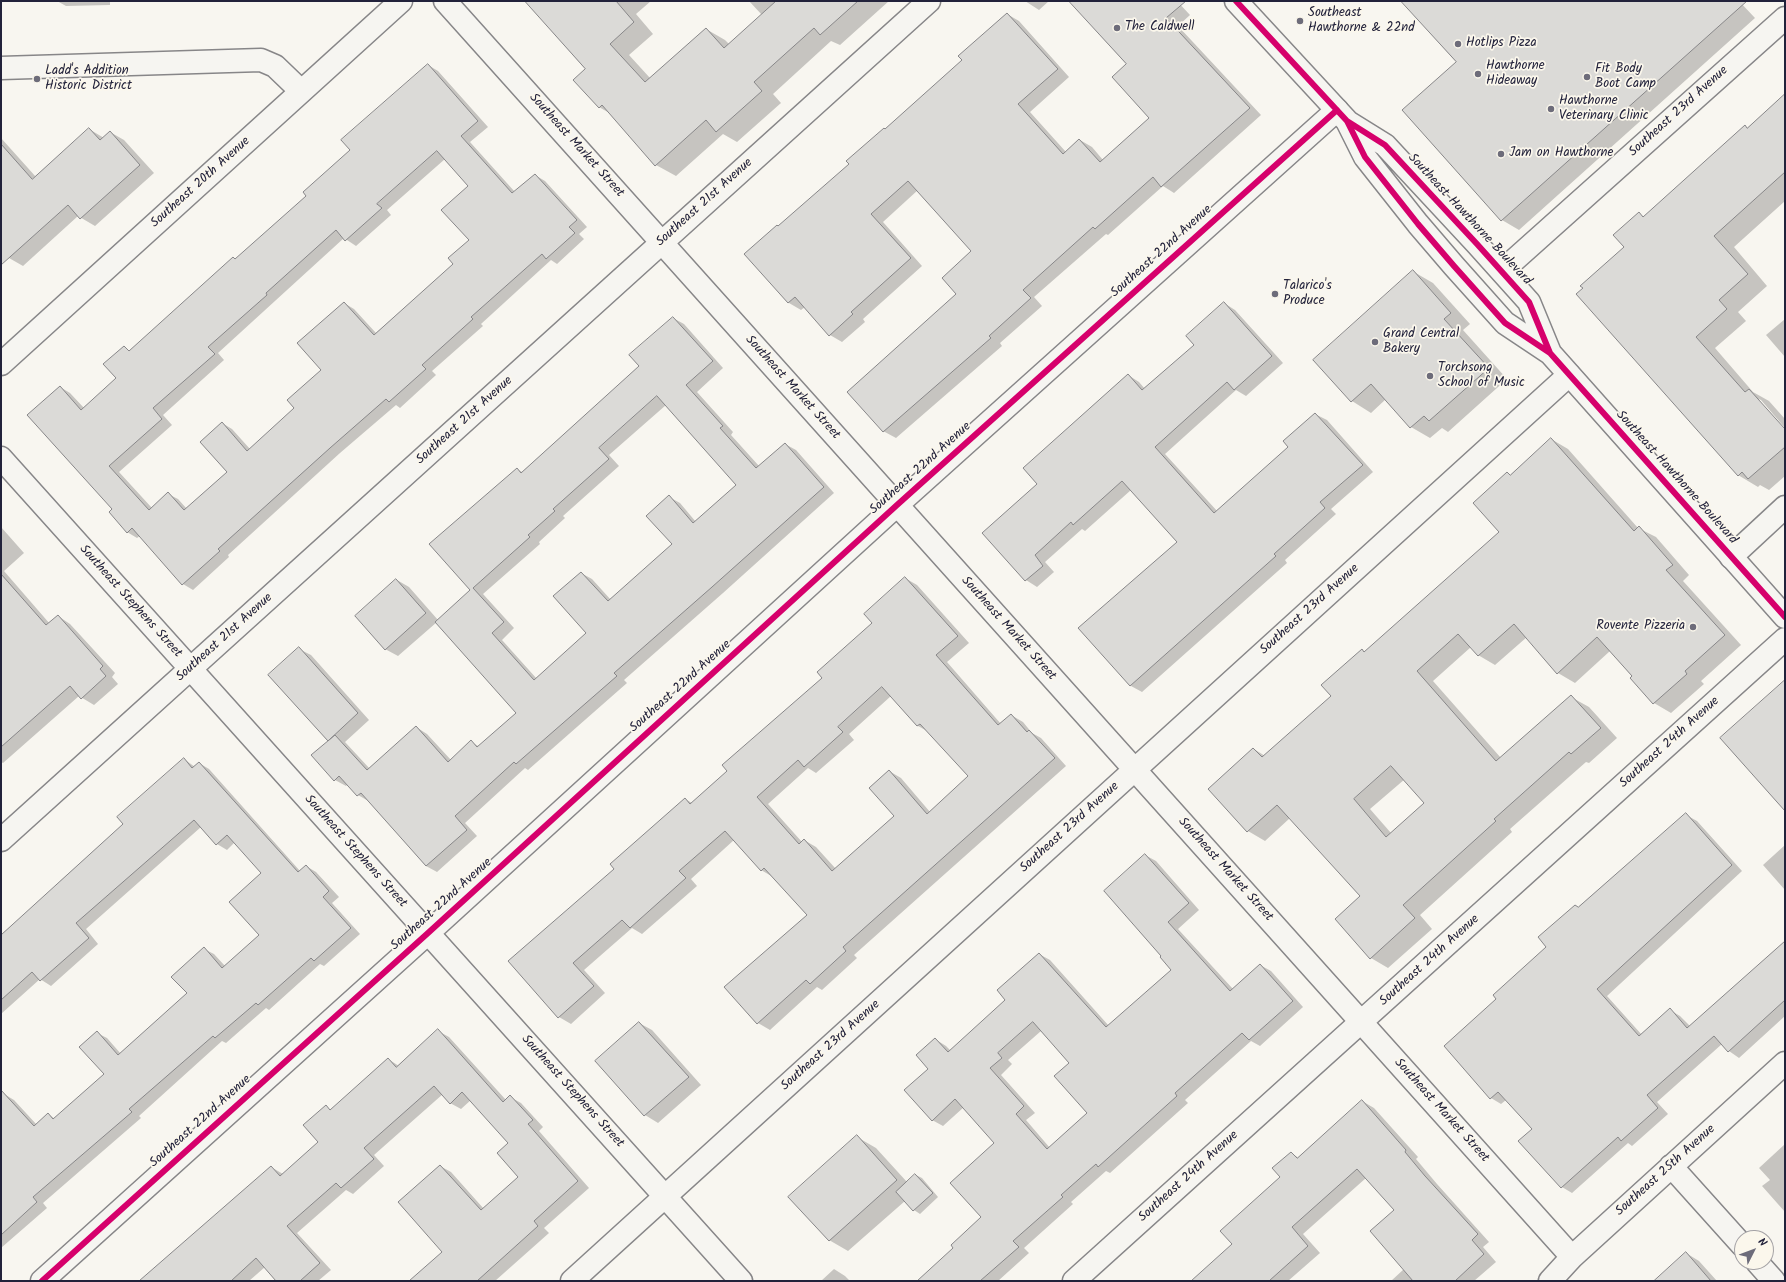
<!DOCTYPE html>
<html>
<head>
<meta charset="utf-8">
<style>
	body { margin:0 }
	#map { position:relative; width:1786px; height:1282px; overflow:hidden; background:#f8f6f0; font-family:Kalam,sans-serif }
	canvas { display:block }
	.frame { position:absolute; inset:0; border:2px solid #22223b; pointer-events:none }
	.north { position:absolute; left:1734px; top:1230px; width:40px; height:40px; box-sizing:border-box; background:#fbf7ec; border:1px solid #a4a2a5; border-radius:50%; rotate:48deg; font-size:11px; font-weight:700; line-height:16px; text-align:center; color:#22223b }
	.north::after { content:''; display:block; margin:auto; width:14px; height:18px; background:#6d6c7a; clip-path:polygon(50% 0,100% 100%,50% 72%,0 100%) }
</style>
</head>
<body>
<div id="map">
<canvas width="1786" height="1282"></canvas>
<div class="frame"></div>
<div class="north">N</div>
</div>
<script>
const ctx = document.querySelector('canvas').getContext('2d');
ctx.lineJoin = 'round';
function fill(path, color) { ctx.fillStyle = color; ctx.fill(path, 'evenodd'); }
function strokePath(path, color, width, dash) { ctx.strokeStyle = color; ctx.lineWidth = width; ctx.lineCap = dash ? 'butt' : 'round'; ctx.setLineDash(dash || []); ctx.stroke(path); }
function label(font, color, halo, rows, align = 'center') {
  ctx.font = font + ' Kalam,sans-serif'; ctx.lineWidth = 3.5; ctx.setLineDash([]); ctx.textBaseline = 'middle'; ctx.strokeStyle = halo; ctx.fillStyle = color; for (const [text, x, y, turn = 0] of rows) {
    ctx.save(); ctx.translate(x, y); ctx.rotate((+turn || 0) * Math.PI / 180); ctx.textAlign = isNaN(turn) ? turn : align; if (halo) ctx.strokeText(text, 0, 0); ctx.fillText(text, 0, 0); ctx.restore();
  }
}
fill(new Path2D(`
	M57 1H110V5L66 6Z
	M525 1H651L636 14 653 34 629 55 650 78 706 29 725 40 729 44 762 15 749 1H889L840 45 831 41 773 94 781 103 737 142 723 134 676 176 656 165 611 114 599 107 587 69Z
	M1025 1H1049L1039 10Z
	M1070 1H1177L1190 15 1178 26 1261 115 1174 193 1163 186 1108 235 1106 234 1034 297 1042 306 1000 343 1002 346 896 438 883 431 957 294 973 251 918 190 883 222 922 266 863 319 865 322 842 342 830 335 805 307 801 310 789 303 745 254 779 227 850 164 963 60 1007 14 1019 21 1069 77 1030 112 1066 152 1080 140 1092 147 1103 160 1151 118 1127 64Z
	M1403 1H1739L1755 18 1519 230 1502 220 1404 110 1457 62Z
	M428 65 438 71 488 127 470 142 515 192 535 175 545 181 587 227 579 234 584 239 557 264 551 260 481 324 483 326 432 371 436 375 400 408 396 405 340 453 228 555 229 557 193 590 183 584 140 536 137 538 127 532 113 509 60 387 70 393 84 408 117 378 124 348 130 351 233 258 236 259 307 196 351 150ZM445 159 469 186 470 240 454 264 376 333 354 309 344 303 322 370 296 408 250 449 232 429 222 423 228 472 187 509 178 499 168 494 152 508 119 472 172 425 163 415 224 360 218 353 344 238 356 246 391 215 387 210Z
	M1785 96V201L1734 247 1767 286 1738 312 1746 321 1715 348 1753 392 1769 401 1785 419V428L1761 400 1756 398 1785 431V476L1769 490 1760 485 1758 487 1738 475 1625 247 1639 214 1645 217 1745 127 1748 128Z
	M89 129 104 138 110 132 124 140 154 173 95 226 78 216 23 266 9 258 1 249V138L36 177Z
	M1414 272 1433 283 1470 324 1463 330 1507 379 1448 432 1442 428 1430 438 1411 427 1386 399 1371 413 1352 401 1314 360Z
	M1224 303 1235 310 1283 363 1246 396 1236 390 1165 454 1218 512 1290 447 1315 414 1327 420 1373 472 1331 509 1336 514 1285 560 1287 563 1142 692 1131 686 1178 542 1131 490 1085 531 1082 529 1045 562 1054 572 1037 587 1026 580 984 534 1039 484 1128 375 1139 382 1145 389 1195 345Z
	M673 318 684 324 723 368 697 392 733 432 731 435 759 466 785 444 796 450 834 493 723 593 624 680 627 683 528 770 525 768 465 823 477 836 437 872 426 866 370 802 358 795 348 784 346 786 335 780 329 741 299 649 311 655 369 720 345 742 370 769 416 727 427 734 451 760 471 742 480 747 518 713 437 622 398 656 385 649 397 580 409 587 438 620 471 590 517 469 522 472 640 366ZM666 405 737 485 696 522 680 503 669 497 673 544 611 600 592 579 581 573 587 633 537 679 502 640 514 628 483 594 540 544 539 542 565 518 563 516 619 466 609 455Z
	M1785 319V357L1766 335Z
	M1551 439 1568 449 1638 528 1656 537 1689 575 1683 581 1741 645 1701 681 1704 684 1671 713 1654 703 1631 678 1633 677 1610 651 1575 683 1558 673 1527 637 1495 665 1478 655 1471 647 1433 681 1501 758 1571 697 1589 707 1617 738 1589 763 1586 762 1510 829 1512 832 1420 915 1432 929 1388 968 1371 958 1361 896 1290 818 1265 841 1248 831 1210 789 1254 749 1265 756 1332 696 1362 650 1365 652 1501 532 1511 476ZM1405 779 1426 803 1391 833 1370 809Z
	M1 527 24 553 4 571 50 624 58 616 70 624 115 673 112 677 118 684 94 705 79 696 3 763 1 762Z
	M905 578 917 585 969 643 947 662 1001 724 1011 715 1023 722 1032 733 1041 738 1066 766 854 955 857 958 822 990 817 987 770 1030 758 1023 808 915 773 877 761 870 734 840 691 879 697 886 642 934 632 928 584 970 605 993 571 1024 559 1017 509 961 615 869 685 799 692 803 728 771 824 678 874 623ZM891 696 918 726 929 732 969 776 930 812 901 778 889 771 895 816 836 869 816 847 804 840 802 842 768 804 808 768 816 773 854 740 849 734Z
	M184 759 195 767 199 763 209 769 300 871 306 866 316 872 339 897 332 903 360 934 324 966 320 964 269 1010 266 1008 226 1043 222 1041 139 1116 141 1118 43 1203 47 1208 1 1248V1097L4 1094 14 1100 37 1125 48 1114 55 1119 105 1074 97 1033 107 1038 121 1054 188 993 204 949 214 954 225 966 260 935 263 874 235 842 227 850 217 844 201 827 86 929 98 944 51 986 40 979 1 1014V935L61 883 60 881 124 824Z
	M1686 815 1697 821 1742 871 1607 996 1642 1035 1670 1010 1680 1016 1690 1026 1785 943V1016L1739 1058 1729 1051 1722 1044 1657 1102 1668 1114 1632 1146 1628 1143 1572 1193 1562 1187 1533 1130 1506 1100 1501 1104 1491 1098 1498 999 1548 947 1579 908Z
	M1785 845V890L1763 865Z
	M1145 855 1156 861 1199 910 1178 929 1233 989 1260 965 1271 971 1303 1007 1260 1046 1251 1041 1185 1100 1188 1103 1110 1173 1106 1171 1071 1202 1073 1204 1024 1248 1029 1253 998 1281H921L955 1248 983 1218 996 1143 964 1107 943 1126 932 1120 930 1069 935 1039 946 1046 951 1051 1007 1000 1039 954 1050 960 1109 1026 1173 970ZM1041 1031 1070 1063 1088 1113 1050 1148 1026 1120 1035 1113 1001 1075 1012 1064 1008 1060Z
	M639 1023 652 1030 701 1085 658 1123 645 1115 596 1061Z
	M438 1031 449 1037 506 1100 510 1097 521 1103 543 1127 539 1131 589 1188 544 1228 549 1233 495 1281H411L444 1252 440 1166 451 1172 484 1209 520 1177 509 1143 471 1100 461 1109 450 1103 443 1094 374 1155 384 1166 353 1194 346 1190 297 1233 331 1270 318 1281H277L265 1267 249 1281H141L271 1167 283 1174 319 1142 326 1107 331 1110 388 1059 399 1066Z
	M1362 1101 1374 1108 1418 1157 1416 1159 1437 1184 1489 1242 1483 1247 1496 1262 1474 1281H1391L1404 1269 1395 1210 1366 1178 1303 1234 1320 1253 1288 1281H1192L1234 1244 1282 1178 1291 1153 1299 1158Z
	M857 1137 876 1148 907 1182 916 1175 922 1178 938 1197 920 1214 914 1210 905 1201 848 1251 829 1240Z
	M1785 1144V1212L1762 1186 1770 1180 1759 1168Z
	M1686 1253 1699 1261 1717 1281H1655Z
	M834 1269 845 1276 850 1281H821Z`), '#0003');
const building = new Path2D(`
	M525 1H616L634 22 610 44 645 82 706 28 724 48 776 1H858L820 35 814 28 754 82 762 91 716 132 706 120 655 166 602 105 599 108 573 80 585 69Z
	M1069 1H1186L1166 18 1250 108 1161 187 1153 177 1095 229 1093 227 1023 290 1031 298 989 336 991 338 883 432 847 392 956 294 942 278 971 251 908 181 871 214 911 258 851 312 853 314 829 336 795 297 788 303 744 254 777 225 778 226 849 164 846 161 884 128 885 129 962 60 958 56 1007 13 1058 69 1018 104 1063 154 1079 139 1100 162 1149 118 1112 77 1126 64Z
	M1401 1H1747L1501 221 1402 110 1456 62Z
	M428 64 478 121 461 136 512 193 535 174 577 220 569 227 575 233 546 259 542 254 471 317 473 319 422 365 426 369 389 402 386 399 330 448 218 549 220 551 182 585 132 528 127 533 109 512 112 509 27 415 60 386 81 410 116 378 103 364 124 346 129 351 233 257 235 259 306 196 303 192 350 150 341 140ZM437 151 468 186 441 210 469 240 448 258 453 264 374 335 344 302 297 343 321 370 287 400 294 408 247 451 222 422 200 442 227 472 184 510 168 492 149 510 109 466 162 419 153 408 215 354 208 347 267 295 266 293 336 230 345 241 382 208 377 204Z
	M1785 94V172L1714 236 1748 274 1719 300 1727 309 1696 337 1745 392 1749 389 1785 429V447L1748 479 1742 472 1738 476 1576 294 1583 288 1580 286 1624 247 1613 235 1639 212 1643 217 1745 125 1747 128Z
	M89 128 100 140 110 131 140 165 80 219 68 205 1 265V144L32 179Z
	M1413 270 1451 313 1444 319 1489 368 1429 421 1424 416 1410 428 1371 384 1351 402 1313 360Z
	M1224 302 1272 356 1234 390 1227 382 1155 447 1214 513 1288 447 1283 441 1315 413 1363 465 1320 502 1325 508 1274 554 1276 556 1130 686 1078 628 1177 542 1122 481 1073 525 1071 522 1035 555 1043 566 1025 581 982 533 1037 484 1023 468 1128 374 1142 390 1194 345 1186 336Z
	M673 317 713 361 686 385 723 426 720 428 756 468 785 443 824 487 712 587 614 673 617 676 516 764 514 762 455 816 467 830 426 866 361 793 357 796 339 776 334 781 311 755 335 735 367 770 416 726 448 762 471 740 477 747 516 713 435 622 470 590 429 544 517 468 521 473 639 366 629 355ZM657 396 736 485 693 523 669 495 646 516 672 544 608 601 581 572 553 596 586 633 534 680 492 633 504 622 473 588 530 537 528 535 555 511 553 509 609 459 599 448Z
	M1551 438 1634 531 1639 526 1673 565 1666 570 1725 635 1685 671 1687 674 1653 704 1630 678 1632 676 1597 637 1557 674 1514 624 1478 656 1458 634 1417 671 1496 761 1571 695 1601 728 1571 754 1569 752 1494 819 1496 821 1403 905 1415 918 1370 959 1335 919 1360 896 1277 805 1247 832 1208 789 1253 748 1262 757 1331 696 1321 685 1362 649 1364 652 1499 532 1473 503 1507 472 1510 475ZM1391 766 1424 803 1386 837 1354 799Z
	M1 574 46 625 58 615 103 666 100 669 106 676 81 699 70 686 1 747Z
	M905 577 958 636 936 655 998 725 1011 714 1027 732 1029 730 1055 758 843 947 846 951 810 984 806 980 757 1024 724 987 807 915 764 868 761 871 725 831 679 871 686 878 630 928 622 920 573 963 594 986 558 1018 508 961 614 869 610 864 685 798 690 804 727 771 722 765 822 678 817 672 872 623 864 614ZM882 687 917 726 920 724 968 776 927 814 889 770 869 788 894 816 832 871 804 839 799 844 757 797 798 760 804 767 843 732 838 727Z
	M396 579 426 613 385 650 355 616Z
	M299 647 358 713 328 741 268 675Z
	M1785 680V811L1720 738Z
	M184 758 192 768 199 762 298 872 306 865 329 891 323 897 351 928 314 961 311 958 258 1005 256 1003 215 1038 213 1036 129 1109 132 1112 33 1197 37 1202 1 1235V1090L34 1126 48 1113 53 1119 104 1074 79 1047 97 1031 118 1055 187 993 171 977 204 947 222 968 259 935 229 902 261 873 227 835 216 845 194 820 76 923 89 938 40 981 32 972 1 1000V935L123 824 117 817Z
	M1686 813 1732 865 1597 989 1639 1036 1670 1008 1687 1028 1785 941V1000L1728 1052 1714 1036 1647 1095 1658 1108 1621 1141 1618 1137 1561 1188 1518 1141 1532 1129 1498 1092 1490 1099 1444 1046 1496 999 1493 995 1546 947 1538 937 1575 905 1578 907Z
	M1145 854 1189 903 1168 922 1230 991 1260 964 1293 1001 1249 1040 1242 1033 1175 1093 1177 1096 1098 1167 1096 1164 1061 1195 1063 1197 1013 1241 1019 1247 980 1281H917L953 1248 951 1245 981 1217 950 1183 994 1143 955 1099 932 1121 904 1090 928 1069 916 1055 935 1038 948 1052 1005 1000 997 990 1039 953 1106 1027 1171 970 1160 957 1161 956 1104 891ZM1033 1022 1069 1063 1054 1076 1087 1113 1047 1149 1016 1114 1024 1106 990 1068 1002 1058 998 1053Z
	M639 1022 689 1077 644 1116 595 1061Z
	M438 1029 503 1102 510 1095 533 1120 528 1124 578 1181 534 1221 538 1226 477 1281H409L442 1252 398 1202 440 1165 481 1210 518 1177 497 1153 508 1143 462 1092 450 1104 434 1086 364 1148 374 1159 341 1188 336 1183 287 1226 320 1263 300 1281H276L256 1258 231 1281H139L271 1166 280 1176 318 1142 303 1125 326 1105 330 1110 388 1058 396 1067Z
	M1362 1100 1406 1150 1405 1152 1425 1176 1478 1234 1472 1240 1484 1254 1455 1281H1413L1370 1231 1394 1210 1357 1169 1292 1227 1308 1246 1269 1281H1191L1232 1244 1220 1231 1280 1177 1272 1168 1291 1152 1297 1158Z
	M857 1135 897 1180 829 1241 788 1197Z
	M915 1174 933 1193 913 1211 896 1192Z
	M1686 1252 1711 1281H1654Z`);
fill(building, '#dbdad7');
strokePath(building, '#878688', 1);
const minor = new Path2D(`
	M445 1 1572 1257
	M1 68 261 60 275 66 301 91
	M1502 271 1785 18
	M1 458 741 1281
	M1731 557 1785 507
	M1 840 929 1
	M1671 1166 1742 1245
	M1757 1262 1774 1281
	M42 1281 428 933 897 505 1337 110
	M572 1281 1569 375
	M1074 1281 1785 639
	M1550 1281 1572 1257 1785 1063`);
const tertiary = new Path2D(`
	M1 364 401 1`);
const secondary = new Path2D(`
	M1236 1 1347 121 1365 157 1418 224 1454 266 1505 323 1550 353 1785 617
	M1348 122 1385 145 1477 244 1529 302 1550 353`);
strokePath(minor, '#878688', 25);
strokePath(tertiary, '#878688', 25);
strokePath(secondary, '#878688', 25);
strokePath(minor, '#f6f5f1', 22);
strokePath(tertiary, '#f6f5f1', 22);
strokePath(secondary, '#f6f5f1', 22);
strokePath(new Path2D(`
	M1236 1 1347 121 1365 157 1418 224 1454 266 1505 323 1550 353 1785 617
	M1347 121 1385 145 1477 244 1529 302 1550 353
	M42 1281 428 933 897 505 1337 110`), '#d6006c', 6);
for (const [x, y, r, color] of [
	[1300,21,4,"#6d6c7a"],
	[1117,28,4,"#6d6c7a"],
	[1458,44,4,"#6d6c7a"],
	[1478,74,4,"#6d6c7a"],
	[1587,77,4,"#6d6c7a"],
	[37,79,4,"#6d6c7a"],
	[1551,109,4,"#6d6c7a"],
	[1501,154,4,"#6d6c7a"],
	[1275,294,4,"#6d6c7a"],
	[1375,342,4,"#6d6c7a"],
	[1430,376,4,"#6d6c7a"],
	[1693,627,4,"#6d6c7a"]
]) { const dot = new Path2D(); dot.arc(x, y, r, 0, 2 * Math.PI); ctx.fillStyle = color; ctx.fill(dot); strokePath(dot, '#fbf7ec', 1.5); }
label('13px', '#22223b', '#fbf7ec', [
	["Southeast",1308,14],
	["Hawthorne & 22nd",1308,29],
	["The Caldwell",1125,28],
	["Hotlips Pizza",1466,44],
	["Hawthorne",1486,67],
	["Hideaway",1486,82],
	["Fit Body",1595,70],
	["Boot Camp",1595,85],
	["Ladd's Addition",45,72],
	["Historic District",45,87],
	["Hawthorne",1559,102],
	["Veterinary Clinic",1559,117],
	["Jam on Hawthorne",1509,154],
	["Talarico's",1283,287],
	["Produce",1283,302],
	["Grand Central",1383,335],
	["Bakery",1383,350],
	["Torchsong",1438,369],
	["School of Music",1438,384],
	["Rovente Pizzeria",1685,627,"right"]
], 'left');
label('13px', '#22223b', '#fbf7ec', [
	["Southeast 23rd Avenue",1679,112,-42],
	["Southeast Market Street",576,146,48],
	["Southeast 20th Avenue",201,183,-42],
	["Southeast 21st Avenue",705,203,-42],
	["Southeast Hawthorne Boulevard",1469,220,47],
	["Southeast 22nd Avenue",1162,252,-42],
	["Southeast Market Street",792,388,48],
	["Southeast 21st Avenue",465,421,-42],
	["Southeast 22nd Avenue",921,469,-42],
	["Southeast Hawthorne Boulevard",1676,478,48],
	["Southeast Stephens Street",130,602,48],
	["Southeast 23rd Avenue",1310,610,-42],
	["Southeast Market Street",1008,629,48],
	["Southeast 21st Avenue",225,638,-42],
	["Southeast 22nd Avenue",681,687,-42],
	["Southeast 24th Avenue",1670,743,-42],
	["Southeast 23rd Avenue",1070,828,-42],
	["Southeast Stephens Street",355,852,48],
	["Southeast Market Street",1225,870,48],
	["Southeast 22nd Avenue",442,905,-42],
	["Southeast 24th Avenue",1430,961,-42],
	["Southeast 23rd Avenue",831,1046,-42],
	["Southeast Stephens Street",572,1092,48],
	["Southeast Market Street",1441,1111,48],
	["Southeast 22nd Avenue",201,1122,-42],
	["Southeast 25th Avenue",1666,1171,-42],
	["Southeast 24th Avenue",1189,1177,-42]
]);
</script>
</body>
</html>
